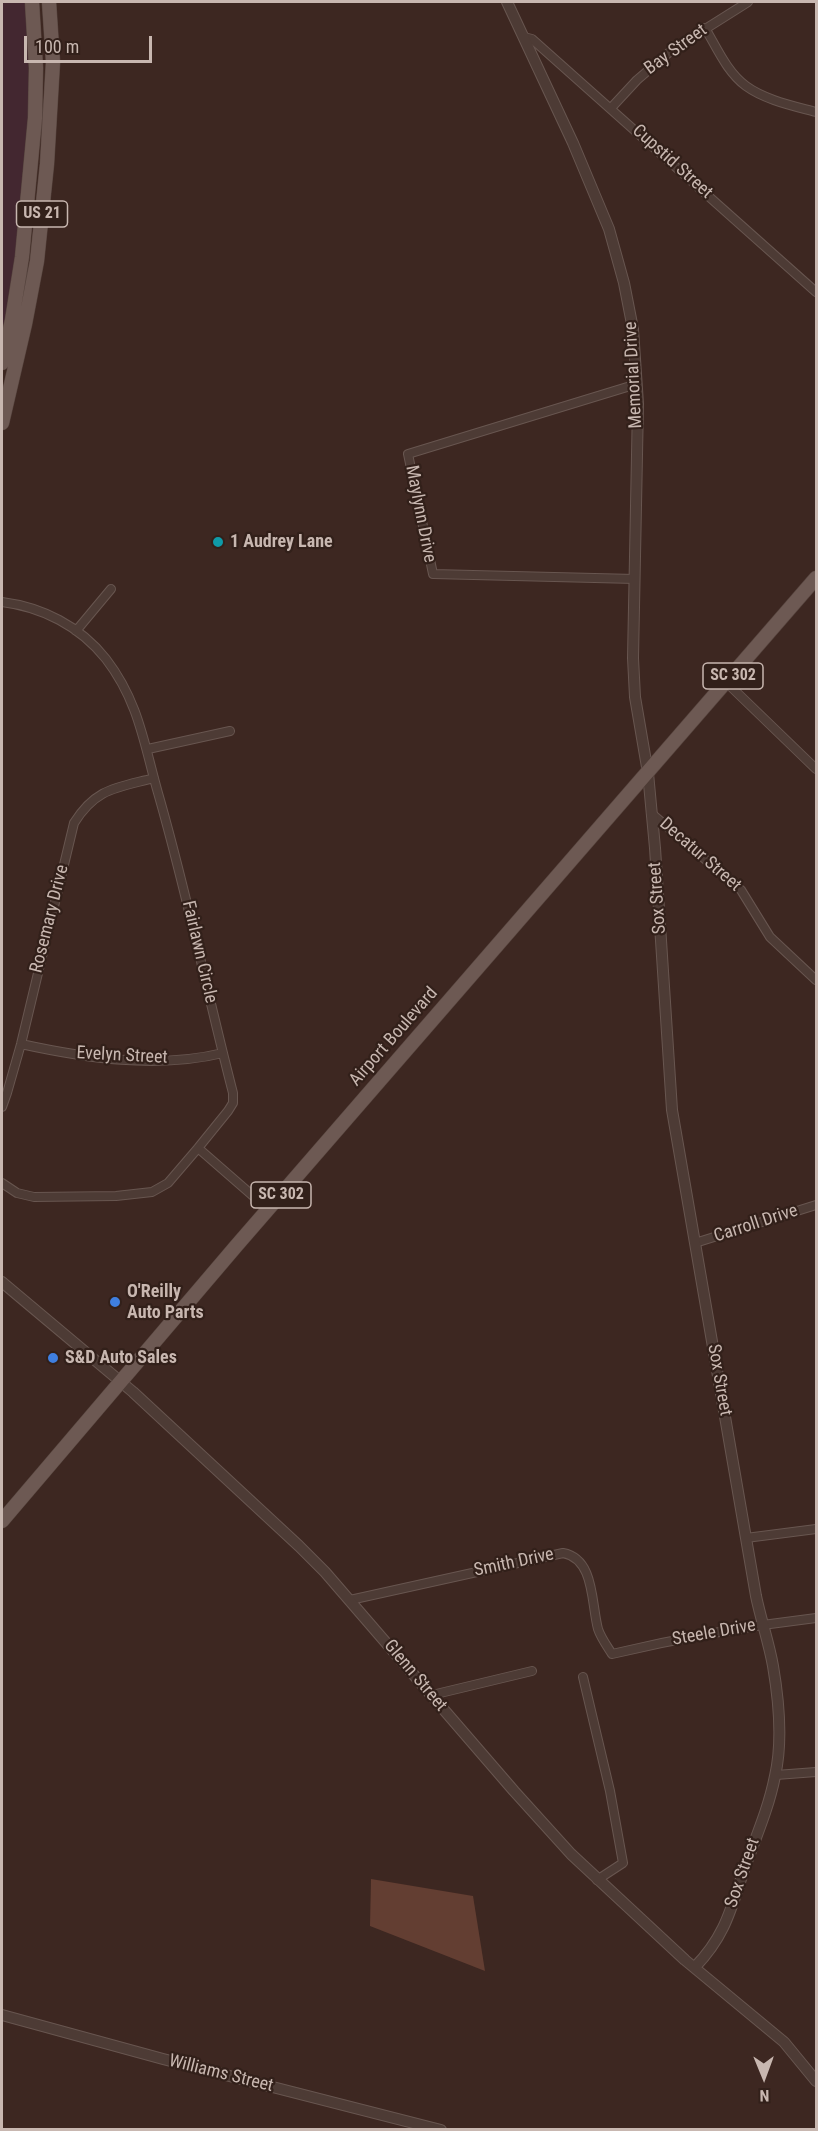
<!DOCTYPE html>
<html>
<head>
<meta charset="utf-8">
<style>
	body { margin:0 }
	#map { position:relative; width:818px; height:2131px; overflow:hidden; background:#3d2721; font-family:"Roboto Condensed",sans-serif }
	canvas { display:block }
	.frame { position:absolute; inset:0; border:3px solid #c8b7b0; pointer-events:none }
	.north { position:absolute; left:734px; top:2047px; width:60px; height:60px; -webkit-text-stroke:4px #32201a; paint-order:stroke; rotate:179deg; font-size:16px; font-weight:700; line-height:24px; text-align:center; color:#c8b7b0 }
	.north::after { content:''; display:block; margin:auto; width:21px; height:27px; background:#c8b7b0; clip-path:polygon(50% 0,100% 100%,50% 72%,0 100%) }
	.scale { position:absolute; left:24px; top:36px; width:128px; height:27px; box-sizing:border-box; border:3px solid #c8b7b0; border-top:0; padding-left:8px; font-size:18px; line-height:21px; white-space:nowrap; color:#c8b7b0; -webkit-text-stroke:4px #32201a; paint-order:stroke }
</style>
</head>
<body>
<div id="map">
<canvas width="818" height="2131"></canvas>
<div class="frame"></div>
<div class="north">N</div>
<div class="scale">100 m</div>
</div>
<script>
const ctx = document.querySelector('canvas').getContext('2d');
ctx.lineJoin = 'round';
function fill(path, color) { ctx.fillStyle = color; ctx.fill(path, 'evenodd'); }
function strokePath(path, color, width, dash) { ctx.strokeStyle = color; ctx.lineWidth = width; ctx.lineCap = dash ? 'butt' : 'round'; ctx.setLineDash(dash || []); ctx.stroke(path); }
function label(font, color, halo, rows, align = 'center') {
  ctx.font = font + ' "Roboto Condensed",sans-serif'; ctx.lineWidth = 4.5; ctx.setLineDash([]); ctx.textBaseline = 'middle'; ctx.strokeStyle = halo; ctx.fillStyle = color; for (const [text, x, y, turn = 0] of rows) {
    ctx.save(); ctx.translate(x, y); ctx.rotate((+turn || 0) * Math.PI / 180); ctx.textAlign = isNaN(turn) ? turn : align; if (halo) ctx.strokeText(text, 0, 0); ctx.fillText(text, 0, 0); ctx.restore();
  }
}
fill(new Path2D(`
	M2 2H32L36 68 22 257 2 336Z`), '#432730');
fill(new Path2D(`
	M371 1879 473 1896 485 1971 370 1926Z`), '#633e32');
const minor = new Path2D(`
	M705 28C717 48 727 72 746 86 765 100 794 106 816 112
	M524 37 532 39 816 292
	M611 108 637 80 672 50 748 2
	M635 579 433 574 408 454 637 384
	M2 602C42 607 80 626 106 659 139 702 144 744 158 793 187 893 207 993 233 1093V1103L228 1111 198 1148 168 1183 152 1192 116 1196 34 1197 17 1193 2 1183
	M76 631 111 589
	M727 683 816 769
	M148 749 230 731
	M651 813 741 890 770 937 816 980
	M21 1044C85 1058 157 1069 223 1053
	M2 1107 7 1093 21 1044 74 823C96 788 116 788 154 778
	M198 1148 268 1209
	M695 1243 816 1205
	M746 1538 816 1529
	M350 1600 563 1553C595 1559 591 1603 598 1629 601 1638 607 1646 612 1654 680 1638 747 1626 816 1618
	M583 1677 610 1791 623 1863 597 1880
	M432 1695 532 1671
	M776 1775 816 1772`);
const tertiary = new Path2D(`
	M507 2 573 143 609 229 624 283 633 329 638 404 633 658 635 697 648 773 655 848 672 1110 756 1596C761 1620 769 1643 773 1666 779 1701 783 1741 775 1776 769 1807 756 1837 745 1867 731 1908 726 1935 695 1967
	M2 1282 133 1392 299 1546 325 1572 514 1791 571 1854 685 1960 784 2042 816 2081
	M2 2015 163 2059 441 2130`);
const primary = new Path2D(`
	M2 363 12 320 22 257 35 118 36 68 32 2
	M2 423 25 324 37 261 47 164 53 62 49 2
	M2 1521 237 1245 816 578`);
strokePath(minor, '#685650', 10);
strokePath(tertiary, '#685650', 12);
strokePath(primary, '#56443e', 15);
strokePath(minor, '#4d3b35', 8);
strokePath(tertiary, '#4d3b35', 10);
strokePath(primary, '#6d5953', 14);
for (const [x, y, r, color] of [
	[218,542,6,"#0f9aa8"],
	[115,1302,6,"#3f7fe0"],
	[53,1358,6,"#3f7fe0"]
]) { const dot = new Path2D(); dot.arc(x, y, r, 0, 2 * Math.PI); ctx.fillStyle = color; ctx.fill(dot); strokePath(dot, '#32201a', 2); }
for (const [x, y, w] of [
	[42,214,51],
	[733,676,60],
	[281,1195,60]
]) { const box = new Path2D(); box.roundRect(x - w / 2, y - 13, w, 26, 4.5); ctx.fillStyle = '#32201a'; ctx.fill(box); strokePath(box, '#c8b7b0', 1.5); }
label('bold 16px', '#c8b7b0', null, [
	["US 21",42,214],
	["SC 302",733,676],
	["SC 302",281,1195]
]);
label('18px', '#c8b7b0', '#32201a', [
	["Bay Street",676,50,-36],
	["Cupstid Street",672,162,42],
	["Memorial Drive",634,375,-93],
	["Maylynn Drive",420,514,79],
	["Decatur Street",700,855,41],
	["Sox Street",658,898,-94],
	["Rosemary Drive",50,919,-76],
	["Fairlawn Circle",199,952,77],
	["Airport Boulevard",394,1037,-49],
	["Evelyn Street",122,1056,3],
	["Carroll Drive",756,1224,-18],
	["Sox Street",719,1380,80],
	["Smith Drive",514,1563,-12],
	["Steele Drive",714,1633,-10],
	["Glenn Street",415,1676,50],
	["Sox Street",743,1873,-71],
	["Williams Street",221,2074,14]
]);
label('bold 18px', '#c8b7b0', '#32201a', [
	["1 Audrey Lane",230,542],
	["O'Reilly",127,1292],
	["Auto Parts",127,1313],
	["S&D Auto Sales",65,1358]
], 'left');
</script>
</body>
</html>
